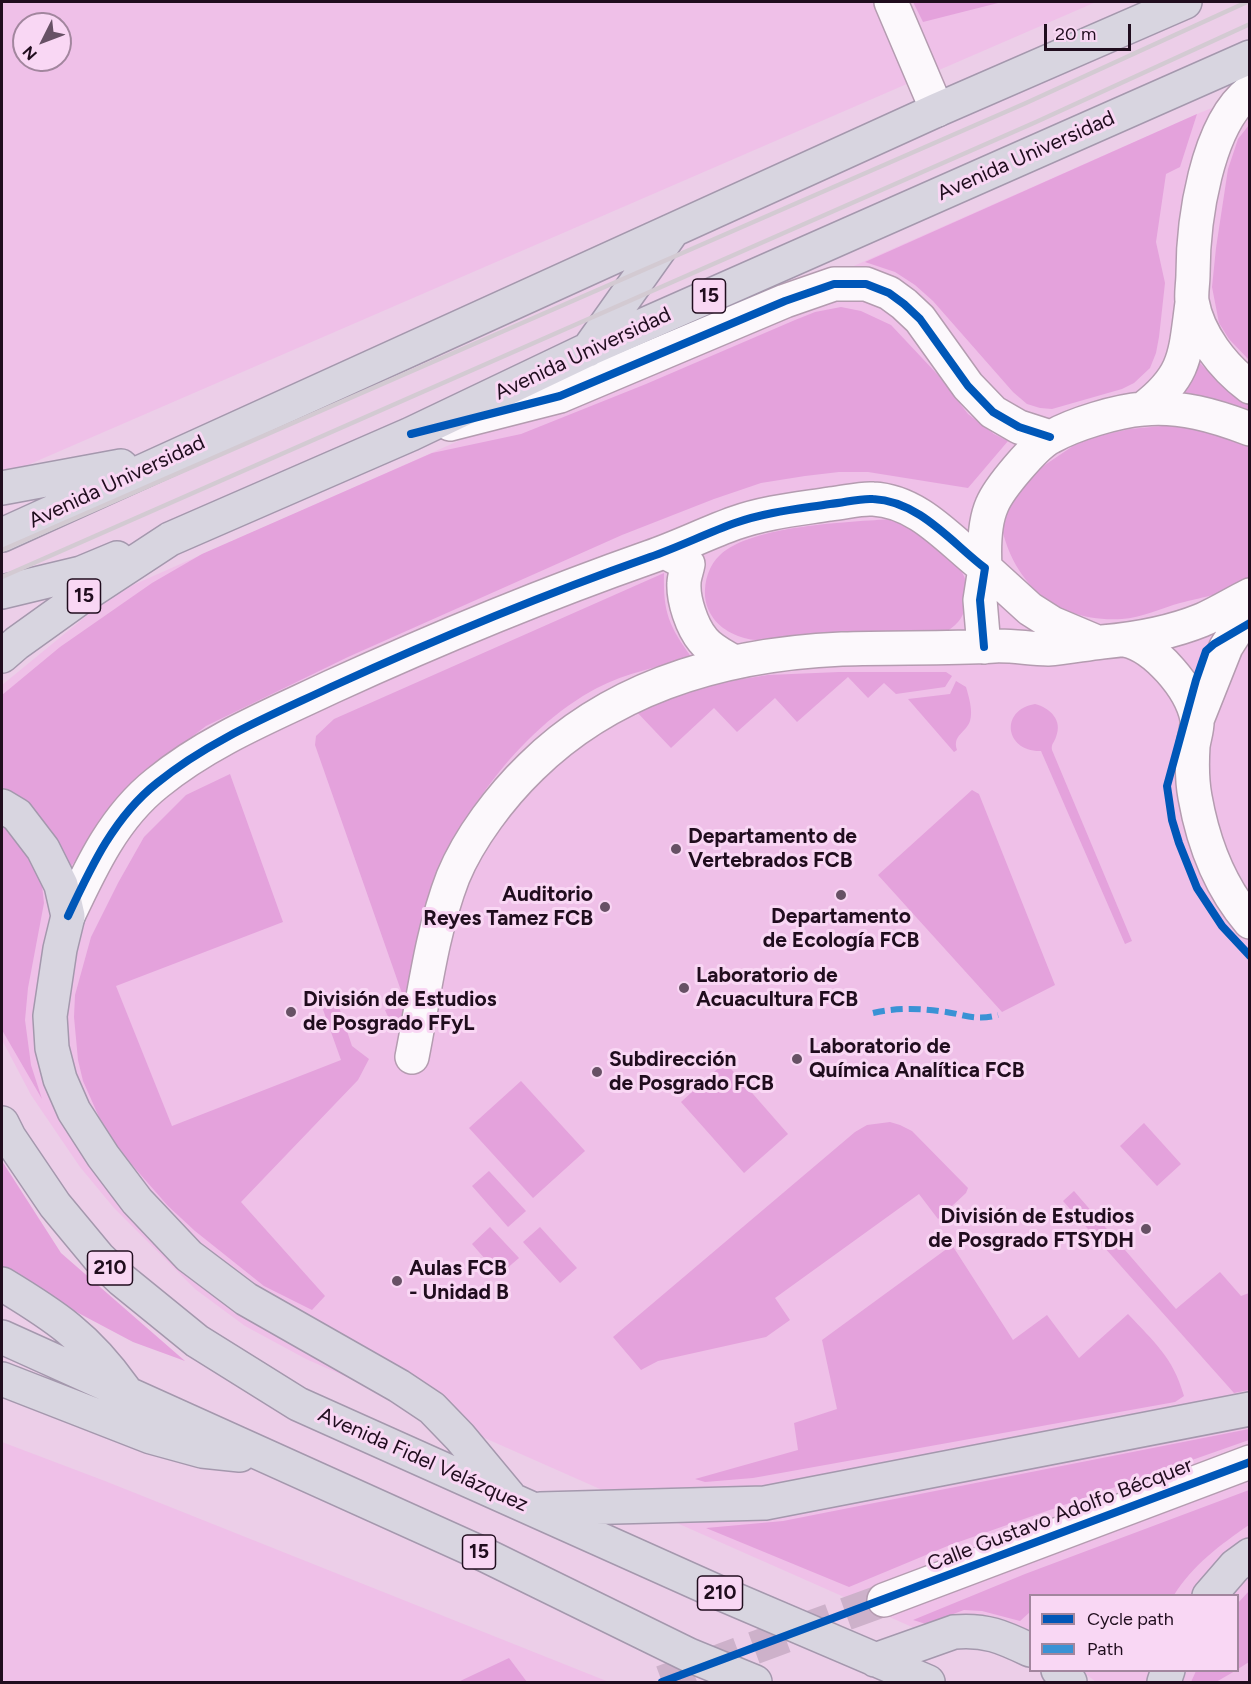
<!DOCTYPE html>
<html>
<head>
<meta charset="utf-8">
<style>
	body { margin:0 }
	#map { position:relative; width:1251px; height:1684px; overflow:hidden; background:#eccee8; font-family:Figtree,sans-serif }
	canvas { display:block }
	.frame { position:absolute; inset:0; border:3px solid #200d1e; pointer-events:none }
	.legend { position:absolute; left:1029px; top:1594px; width:210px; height:78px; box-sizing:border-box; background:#f9d7f4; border:2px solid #a2869e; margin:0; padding:8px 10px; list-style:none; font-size:18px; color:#200d1e }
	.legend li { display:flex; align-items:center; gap:12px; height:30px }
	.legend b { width:30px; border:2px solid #a2869e }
	.north { position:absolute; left:12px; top:12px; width:60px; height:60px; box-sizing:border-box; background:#f9d7f4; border:2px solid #a2869e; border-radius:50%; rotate:228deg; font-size:16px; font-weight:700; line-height:24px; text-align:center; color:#200d1e }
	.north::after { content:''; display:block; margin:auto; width:21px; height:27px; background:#675165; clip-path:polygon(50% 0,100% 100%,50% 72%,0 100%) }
	.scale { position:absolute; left:1044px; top:24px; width:87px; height:27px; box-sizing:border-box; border:3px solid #200d1e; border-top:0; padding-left:8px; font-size:18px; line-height:21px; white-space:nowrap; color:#200d1e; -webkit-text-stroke:4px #f9d7f4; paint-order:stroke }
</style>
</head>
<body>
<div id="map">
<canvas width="1251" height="1684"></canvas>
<div class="frame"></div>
<ul class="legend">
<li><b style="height:8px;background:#0057b8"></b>Cycle path</li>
<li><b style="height:8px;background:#3a92d5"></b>Path</li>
</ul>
<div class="north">N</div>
<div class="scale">20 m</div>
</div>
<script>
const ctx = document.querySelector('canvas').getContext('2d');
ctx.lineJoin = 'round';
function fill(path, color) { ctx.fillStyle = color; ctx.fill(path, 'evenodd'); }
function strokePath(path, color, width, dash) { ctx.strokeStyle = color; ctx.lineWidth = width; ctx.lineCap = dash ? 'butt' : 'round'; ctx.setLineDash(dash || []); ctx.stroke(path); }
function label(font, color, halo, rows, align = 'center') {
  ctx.font = font + ' Figtree,sans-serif'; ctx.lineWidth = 6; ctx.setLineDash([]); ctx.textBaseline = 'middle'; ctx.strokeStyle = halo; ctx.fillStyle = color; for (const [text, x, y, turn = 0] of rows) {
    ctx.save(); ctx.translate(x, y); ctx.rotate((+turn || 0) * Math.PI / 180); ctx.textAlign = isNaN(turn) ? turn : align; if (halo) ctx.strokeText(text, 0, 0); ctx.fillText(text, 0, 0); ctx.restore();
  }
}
fill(new Path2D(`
	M2 2H1096L7 474H2ZM24 24H60V60H24Z
	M1249 93V1682H1096L1082 1671 1238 1670V1596H1030V1630L996 1621 921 1631 306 1359 245 1326 195 1289 114 1208 80 1167 31 1095 2 1040V685L96 608 133 585 1197 114Z
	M2 1442 105 1481 609 1682H2Z`), '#efc0e8');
fill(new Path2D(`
	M913 2H1002L923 22Z
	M1197 114 1180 167 1166 174 1156 242 1165 283 1159 337 1156 353 1150 368 1134 383 1122 389 1052 409 1040 408 1027 404 1013 392 933 301 915 285 895 272 865 262Z
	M1249 125V360L1229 339 1219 323 1212 287 1216 248 1228 169 1238 139Z
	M841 307 861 311 891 325 938 375 968 414 994 434 1008 441 968 488 868 472H839L805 476 761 483 714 499 622 535 348 657 206 726 167 756 96 830 70 868 51 830 14 794 2 787V695L60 647 152 583 202 554 432 453 521 434 646 384 795 320 815 312Z
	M1194 357 1224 387 1249 401V414L1204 397 1173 396Z
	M1173 425C1197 427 1229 434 1249 448V579C1231 593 1203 597 1180 603 1162 608 1141 618 1122 619 1056 623 1011 583 1000 519L1033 473 1073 446 1094 437 1130 429Z
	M893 519 903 521C923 537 960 557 966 582 968 588 967 595 966 601 965 615 959 624 947 631 909 632 871 631 833 633 804 634 765 647 738 636 720 629 707 616 705 596 704 581 709 565 720 555 752 525 849 522 893 519Z
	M664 573C663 613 669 626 692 658 660 666 626 673 597 688 519 729 452 823 426 905 421 921 416 937 415 954 412 981 413 999 401 1024 392 1023 388 1018 385 1010L405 1002 315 745 316 736 334 719Z
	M839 672H946L952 676 945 687 896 694 884 683 868 698 848 677 797 722 775 698 737 732 714 708 671 748 634 709 711 684 768 675Z
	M956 681 966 687C969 697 973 711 970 721 966 733 952 735 957 750L954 752 908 699 950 694Z
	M1035 704C1050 708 1063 720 1056 737 1054 743 1051 744 1052 750L1132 941 1125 944 1041 751C1005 752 999 710 1035 704Z
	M230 774 283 922 116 986 172 1126 341 1060 321 1004 336 998 352 1046 369 1059 358 1080 241 1202 325 1296 312 1310 264 1286 195 1231 168 1206 119 1150 99 1117 83 1081 78 1060 74 1017 75 995 91 937 118 883 144 837 186 795Z
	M972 790 979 794 1055 985 1002 1012 878 875Z
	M2 819 16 832 41 876 44 903 28 988 25 1020 31 1065 42 1099 2 1030Z
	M725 1062 788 1134 744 1173 681 1102Z
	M521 1081 585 1151 533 1198 469 1128Z
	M890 1122 900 1125 912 1131 968 1188 966 1193 938 1219 919 1194 775 1298 790 1320 766 1337 658 1361 641 1370 613 1337 855 1132 867 1125Z
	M1144 1123 1181 1164 1157 1186 1120 1146Z
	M2 1161 61 1253 185 1361 133 1342 67 1307 2 1266Z
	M489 1171 526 1211 508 1227 472 1186Z
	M1074 1191 1176 1309 1220 1272 1241 1296 1249 1293V1390L1234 1393 1063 1201Z
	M490 1227 519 1258 499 1275 472 1244Z
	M540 1227 577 1268 560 1283 523 1242Z
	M952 1245 1013 1340 1047 1315 1079 1358 1128 1314C1154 1342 1173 1357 1184 1396L1175 1402 753 1478 705 1482 695 1479 798 1450 794 1423 837 1409 822 1340Z
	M1249 1429V1440L950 1545 849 1587 706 1528 783 1521Z
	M1249 1490V1525C1221 1544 1192 1566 1174 1595L1030 1596V1612L1020 1621 982 1611 964 1610 926 1624 913 1620 1025 1574Z
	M1249 1591V1662L1238 1669V1603Z
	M509 1658 527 1682H458Z
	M1196 1671V1670L1235 1671 1216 1682H1191Z`), '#e4a2dc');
strokePath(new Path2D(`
	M662 1682 884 1600`), '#cdb1ca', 33, [33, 16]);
const minor = new Path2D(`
	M891 2 937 110
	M1250 91C1206 125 1193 222 1193 274 1193 283 1191 293 1192 301 1198 335 1223 367 1250 387
	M1144 408C1187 375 1185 354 1192 303
	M450 424 560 396 785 301 834 284H866L889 293 904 304 920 319 968 386 993 412 1019 427 1050 437
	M665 552 688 564C687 570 684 577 684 583 683 600 692 627 703 640 711 650 724 656 734 662
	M1125 640C1155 646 1191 688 1197 719 1198 727 1194 738 1193 746 1192 762 1192 781 1195 797 1203 842 1220 887 1250 922
	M1097 642 1052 623 1030 609 985 568C984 549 984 523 992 505 999 488 1035 445 1051 437 1074 424 1117 411 1143 409 1179 405 1216 416 1250 429
	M1197 720 1226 647 1250 609
	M68 916C91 867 114 817 157 783 208 741 272 715 331 687 436 639 542 595 650 557 679 547 707 533 735 523 766 512 798 509 830 504 844 503 859 498 873 499 919 501 951 542 985 568L980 600 984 647
	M412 1057C424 997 431 934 453 877 469 838 501 796 531 767 614 685 728 654 842 649 893 647 943 649 994 646 1012 645 1030 649 1048 649 1066 648 1084 644 1102 642 1136 639 1170 633 1202 620 1218 613 1234 603 1250 595
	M884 1600 1250 1462`);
const highway = new Path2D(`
	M588 350 671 233
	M2 488 121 466
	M2 535 937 110 1185 2
	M2 592 81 573 117 558
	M2 656 17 643 77 600 170 539 411 434 587 350 1250 57
	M2 806 17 815 43 849 61 885 68 916 60 949 50 1016 52 1048 60 1079 74 1111 103 1156 137 1201 189 1256 246 1299 399 1386 432 1408 460 1437 509 1496
	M2 1123 9 1137 55 1205 99 1258 122 1280 197 1341 298 1404 722 1594 928 1682
	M2 1284C55 1316 87 1337 124 1389
	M2 1337 485 1555 689 1655 755 1682
	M2 1379 151 1437 202 1451 240 1455
	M540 1509 765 1503 1250 1409
	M1209 1596 1235 1566 1250 1555
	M875 1660 954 1632C985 1629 1003 1637 1030 1650
	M1058 1670 1070 1682
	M1164 1682 1168 1670`);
strokePath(minor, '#b49cb0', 36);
strokePath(highway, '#a498ad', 36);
strokePath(minor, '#fcf8fc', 33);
strokePath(highway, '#d8d5e0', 33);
strokePath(new Path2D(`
	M2 550 1026 103 1247 2
	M2 577 1036 122 1250 24`), '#d3cad2', 4.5);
strokePath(new Path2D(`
	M873 1013C894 1008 917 1008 939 1011 961 1013 975 1022 998 1015`), '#3a92d5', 6, [12, 6]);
strokePath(new Path2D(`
	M411 434 560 396 785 301 834 284H866L889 293 904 304 920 319 968 386 993 412 1019 427 1050 437
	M1250 623 1214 644 1206 651 1196 680 1167 786 1172 820 1179 843 1197 888 1222 926 1250 956
	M68 916C91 867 114 817 157 783 208 741 272 715 331 687 436 639 542 595 650 557 679 547 707 533 735 523 766 512 798 509 830 504 844 503 859 498 873 499 919 501 951 542 985 568L980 600 984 647
	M662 1682 1250 1462`), '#0057b8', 8);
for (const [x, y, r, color] of [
	[676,849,6,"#675165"],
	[841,895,6,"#675165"],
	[605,907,6,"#675165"],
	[684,988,6,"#675165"],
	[291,1012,6,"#675165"],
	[797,1059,6,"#675165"],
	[597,1072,6,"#675165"],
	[1146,1229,6,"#675165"],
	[397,1281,6,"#675165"]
]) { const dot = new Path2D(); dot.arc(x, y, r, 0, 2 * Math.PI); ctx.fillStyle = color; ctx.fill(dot); strokePath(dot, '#f9d7f4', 2); }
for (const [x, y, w] of [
	[709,296,33],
	[84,596,33],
	[110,1268,45],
	[479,1552,33],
	[720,1593,45]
]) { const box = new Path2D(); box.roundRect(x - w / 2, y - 17, w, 34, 4.5); ctx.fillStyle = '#f9d7f4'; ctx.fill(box); strokePath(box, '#200d1e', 1.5); }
label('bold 20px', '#200d1e', null, [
	["15",709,296],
	["15",84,596],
	["210",110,1268],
	["15",479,1552],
	["210",720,1593]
]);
label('21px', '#200d1e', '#f9d7f4', [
	["Avenida Universidad",1026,156,-24],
	["Avenida Universidad",583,354,-25],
	["Avenida Universidad",117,482,-25],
	["Avenida Fidel Velázquez",423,1460,24],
	["Calle Gustavo Adolfo Bécquer",1060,1515,-21]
]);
label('bold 21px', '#200d1e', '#f9d7f4', [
	["Departamento de",688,837],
	["Vertebrados FCB",688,861],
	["Auditorio",593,895,"right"],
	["Reyes Tamez FCB",593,919,"right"],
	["Departamento",841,917,"center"],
	["de Ecología FCB",841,941,"center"],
	["Laboratorio de",696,976],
	["Acuacultura FCB",696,1000],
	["División de Estudios",303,1000],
	["de Posgrado FFyL",303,1024],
	["Laboratorio de",809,1047],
	["Química Analítica FCB",809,1071],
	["Subdirección",609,1060],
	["de Posgrado FCB",609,1084],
	["División de Estudios",1134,1217,"right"],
	["de Posgrado FTSYDH",1134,1241,"right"],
	["Aulas FCB",409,1269],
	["- Unidad B",409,1293]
], 'left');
</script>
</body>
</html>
